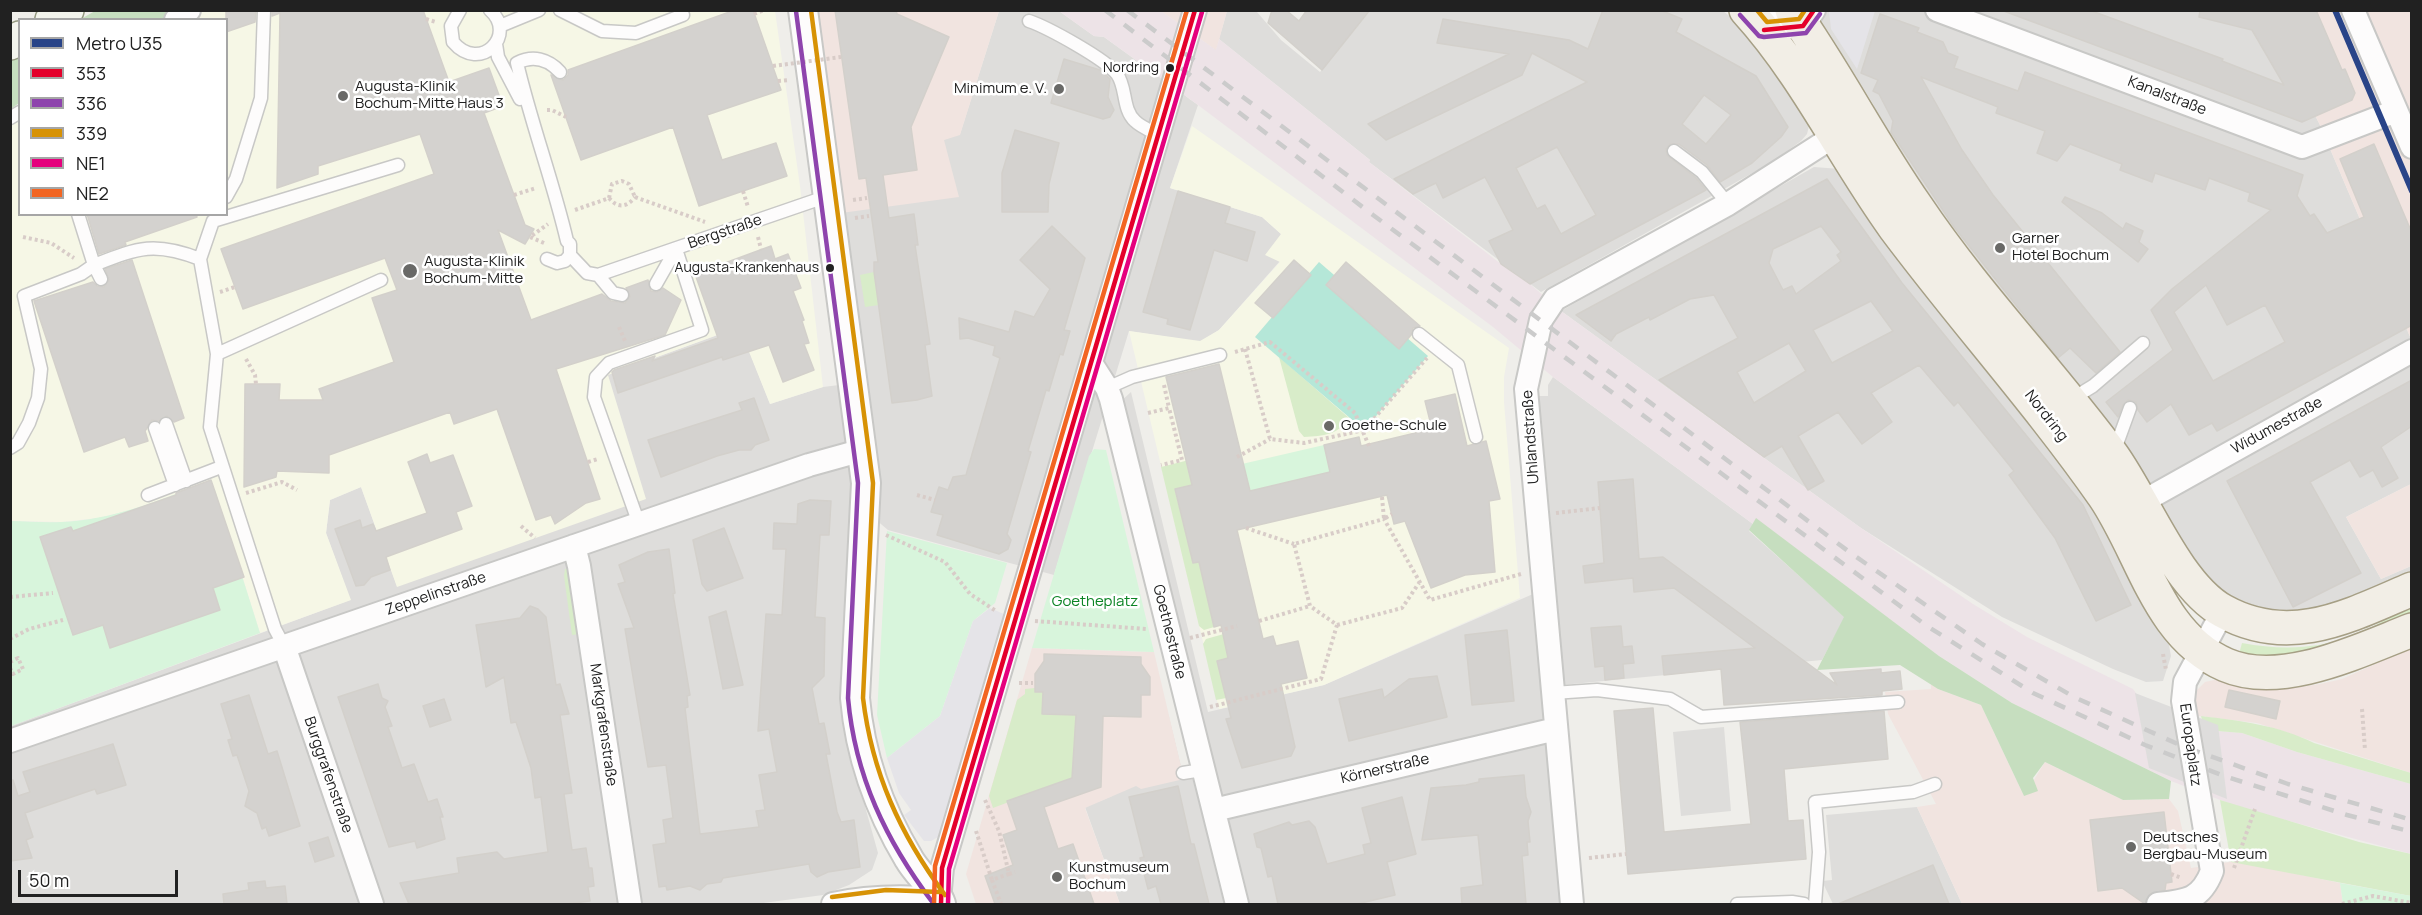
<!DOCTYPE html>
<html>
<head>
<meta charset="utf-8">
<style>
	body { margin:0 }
	#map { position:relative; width:2422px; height:915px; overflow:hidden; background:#efeeea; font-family:Manrope,sans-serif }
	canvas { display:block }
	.frame { position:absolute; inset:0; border:12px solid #212121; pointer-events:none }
	.legend { position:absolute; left:18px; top:18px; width:210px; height:198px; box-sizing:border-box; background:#fff; border:2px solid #a6a6a6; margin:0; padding:8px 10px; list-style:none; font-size:18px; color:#212121 }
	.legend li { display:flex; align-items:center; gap:12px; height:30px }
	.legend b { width:30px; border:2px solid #a6a6a6 }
	.scale { position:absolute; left:18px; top:870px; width:160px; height:27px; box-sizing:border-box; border:3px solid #212121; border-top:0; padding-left:8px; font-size:18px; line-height:21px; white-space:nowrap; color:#212121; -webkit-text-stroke:4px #fff; paint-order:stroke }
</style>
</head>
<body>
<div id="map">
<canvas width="2422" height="915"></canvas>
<div class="frame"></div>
<ul class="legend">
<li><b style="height:8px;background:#294488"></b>Metro U35</li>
<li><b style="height:8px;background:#e4002b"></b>353</li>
<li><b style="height:8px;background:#8e44ad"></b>336</li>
<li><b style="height:8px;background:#d79205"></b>339</li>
<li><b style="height:8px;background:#e5007d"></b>NE1</li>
<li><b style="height:8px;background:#f26522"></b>NE2</li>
</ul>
<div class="scale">50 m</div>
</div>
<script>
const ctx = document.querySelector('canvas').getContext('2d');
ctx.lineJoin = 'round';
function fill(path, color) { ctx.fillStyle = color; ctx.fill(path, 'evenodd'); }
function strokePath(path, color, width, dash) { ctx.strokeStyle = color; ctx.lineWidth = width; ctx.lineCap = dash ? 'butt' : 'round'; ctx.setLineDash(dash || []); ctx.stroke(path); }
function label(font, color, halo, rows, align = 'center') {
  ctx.font = font + ' Manrope,sans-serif'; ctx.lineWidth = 5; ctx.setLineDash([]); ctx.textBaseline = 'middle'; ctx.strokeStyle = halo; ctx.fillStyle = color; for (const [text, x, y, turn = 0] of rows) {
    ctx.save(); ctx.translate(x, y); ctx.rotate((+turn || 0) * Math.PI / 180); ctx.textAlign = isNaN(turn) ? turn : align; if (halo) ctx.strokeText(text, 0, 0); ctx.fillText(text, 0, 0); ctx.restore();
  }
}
fill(new Path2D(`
	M999 11H1059L1094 36 1104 37 1198 105 1170 188 1262 217 1281 234 1280 261 1219 330 1200 342 1129 331 1054 575 888 530 875 519 877 470 874 430 841 213 943 140 960 134Z
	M1227 11 1257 12 1281 40 1320 72 1370 11H1723L1755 36 1809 116V126L1807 134 1801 141 1772 162 1541 292 1369 162 1370 160 1219 39Z
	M1810 11H2260L2319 123 2411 339V484L2346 517 2381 579 2411 566V577L2300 618 2239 606 2209 584 1968 260 1886 142 1873 104 1828 31Z
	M1814 167 1840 169 2092 496 2168 640 2171 656 2163 681 2146 682 2113 669 2002 617 1861 528 1561 311Z
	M740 327 770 404 823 387 839 385 845 391 856 472 846 738 878 853 872 870 849 885 823 895 756 904H11V726L350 600 326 533 330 500 361 487 397 586 607 375Z
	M1553 377 1753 524 1749 531 1845 617 1822 660 1541 687 1560 904H1120L1085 807 1112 796 1169 717 1184 779 1212 776 1120 402 1131 392 1208 712 1324 685 1556 584 1539 396H1548V385Z
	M1724 727 1731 811 1681 816 1673 732Z
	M1917 807 1962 904H1833L1822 881 1832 880 1826 815Z`), '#dedddb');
fill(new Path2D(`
	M814 11H999L960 135 944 140 959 197 841 213Z
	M1161 11H1227L1216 51 1210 46Z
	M2260 11H2411V339L2319 123Z
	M2411 484V566L2381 579 2346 517Z
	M1032 648 1154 652 1184 779 1141 789 1136 786 1085 808 1120 904H976L966 874Z
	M2411 648V773L2257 723 2191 715 2195 692 2205 682 2219 679 2260 687 2294 688 2320 684 2342 679Z
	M1931 684 1938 689 1981 705 2024 796 2045 762 2123 800 2169 799 2178 811 2191 868 2236 861 2340 883 2343 904H1962L1917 807 1936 804 1888 714 1885 692 1931 689Z`), '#f1e4e0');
fill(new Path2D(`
	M1059 11H1161L1216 50 1219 39 1370 160 1369 162 1501 264 1530 284 1561 311 1861 528 1973 604 2027 637 2133 689 2146 707 2205 730 2242 733 2297 752 2411 784V854L2241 808 2171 781 2012 703 1939 656 1756 519 1753 524 1553 377 1493 327 1198 105 1104 37 1094 36Z`), '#ede3e7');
fill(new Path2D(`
	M200 11H775L800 186 823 387 770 404 739 327 608 375 646 499 397 587 361 487 330 500 326 533 351 600 260 633 215 490 204 483 139 508 98 518 62 522 11 521V124L19 118 20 214H226V20L187 19Z
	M1192 126 1509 348 1504 377V402L1520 598 1324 685 1219 709 1129 331 1200 341 1219 330 1280 262 1265 255 1281 234 1262 217 1170 188Z`), '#f6f7e6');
fill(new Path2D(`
	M874 272 879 305 865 307 860 275Z
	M1279 357 1349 418C1338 435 1324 436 1304 437L1299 431Z
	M1205 456 1211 481 1175 490 1193 563 1199 562 1214 627 1204 630 1199 626 1161 467Z
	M570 568 580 634 572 635 564 576 565 569Z
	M2411 601V618L2367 637 2269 659 2239 654 2242 643C2307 655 2360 643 2411 601Z
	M1238 630 1228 658 1217 661 1226 698 1216 700 1203 644 1206 639Z
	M1035 688V692H1044L1076 713 1072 778 993 808 989 796 1017 700 1025 694V689Z
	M2201 716C2241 721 2278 725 2314 743L2411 773V784L2297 752 2242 733 2205 730Z
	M2220 800 2359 842 2411 854V896L2231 862Z`), '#d8ecc9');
fill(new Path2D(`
	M95 11H177L162 19 79 20Z
	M19 53V103L11 109V58Z
	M1756 518 1939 656 2012 703 2171 781 2169 799 2123 800 2045 762 2033 778 2038 791 2024 796 1981 705 1938 689 1900 665 1817 670 1844 617 1749 530Z`), '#c6debf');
fill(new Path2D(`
	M1324 445 1330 472 1250 491 1242 464Z
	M1094 449 1106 450 1154 652 1032 648 1089 456Z
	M204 483 215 490 260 633 11 726V521C27 521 45 523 61 522 112 520 158 501 204 483Z
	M887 531 1007 563 995 603 973 621 940 716 887 758 877 715Z
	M2340 883 2411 896V904H2343Z`), '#d8f5dc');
fill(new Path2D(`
	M1319 262 1428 356 1364 430 1255 337Z`), '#b5e7d8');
fill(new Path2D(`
	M1829 11H1875L1857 69 1831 29Z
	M990 608 1006 615 940 836 931 841H924L904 815 911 810 899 793 887 758 940 716 973 621Z`), '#e5e4e8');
fill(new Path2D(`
	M2135 693 2218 725 2227 799 2149 768Z`), '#dedddc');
const building = new Path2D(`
	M226 10H256L255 22 226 32Z
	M272 10H423L449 82 489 68 503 106 484 113 525 225 534 229 525 244 498 230 531 320 602 294 611 301 625 303 630 296 626 288 648 280 651 291 657 292 663 288 681 300 665 335 556 369 600 499 586 503 555 524 551 515 536 520 497 409 454 424 450 412 329 455V473L277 471 276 477 244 487 245 384H280L279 400H323L319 389 394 362 372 298 397 290 385 258 243 309 221 249 434 174 420 134 318 166V174L277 188 280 13 272 16Z
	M735 10H753L781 90 707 115 722 160 776 143 787 176 699 206 673 127 581 160 551 75 563 80 568 75V70Z
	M835 10H896L897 14 949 37 911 127 917 170 883 175 889 218 914 214 918 245H915L930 344 925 345 932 396 917 400 892 403 874 272V262H878L866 178 859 179Z
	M1272 10H1286L1299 21 1307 10H1370L1322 70 1268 23Z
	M1603 10H1660L1682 19 1676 32 1756 76 1788 127 1781 137 1752 163 1720 182 1707 165 1679 144H1670L1666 149 1667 155 1696 178 1706 190 1530 284 1501 264 1489 241 1513 230 1485 177 1443 198 1436 183 1413 194 1394 179 1587 82 1532 53 1522 75 1386 140 1368 124 1509 54 1437 43 1443 19 1569 40 1588 49ZM1704 95 1731 115 1706 144 1682 124ZM1557 147 1596 215 1561 234 1545 205 1537 209 1516 168Z
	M2001 10H2089L2223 59 2222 61 2284 85 2252 30 2199 17 2200 10H2316L2342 70 2345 69 2355 93 2352 100 2302 122Z
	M1880 14 1919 28 1917 32 1943 42 1948 53 1958 57 1954 68 2018 91 2025 72 2303 175 2297 196 2310 216 2314 214 2327 233 2364 217 2340 159 2374 144 2412 233V325L2217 431 2212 423 2189 435 2171 404 2147 422 2138 410 2136 402 2128 400 2123 405 2118 417 2106 402 2173 350 2151 310 2172 289 2271 210 2248 201 2250 193 2209 178 2205 190 2155 173 2152 182 2120 170 2122 164 2070 144 2057 161 2037 153 2045 131 1996 113 1998 107 1921 77 1962 150 1993 195 2120 352 2096 373 2070 348 2058 358 1954 227 1891 132 1893 121 1879 94 1873 91 1878 80 1861 73ZM2206 285 2227 325 2265 305 2285 342 2213 381 2174 312Z
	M1064 59 1100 70 1110 79 1108 97 1114 110 1110 117 1103 119 1051 103Z
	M1015 130 1059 143 1049 184 1048 212H1002V173Z
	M1827 179 1902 283 2083 505 2131 605 2096 621 2055 538 2009 475 2014 471 1958 402 1954 406 1919 365 1871 393 1892 422 1862 444 1838 412 1798 436 1824 481 1808 490 1782 446 1764 457 1659 380 1738 338 1714 295 1690 299 1650 320 1649 317 1616 334 1611 341 1576 315ZM1821 226 1841 252 1837 255 1841 261 1796 294 1792 286 1783 290 1769 263 1773 249ZM1871 301 1893 331 1832 363 1813 330ZM1789 343 1806 371 1754 403 1737 372Z
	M1178 191 1230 207 1225 223 1255 232 1247 261 1214 250 1190 330 1167 324 1168 319 1143 312Z
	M2065 197 2102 213 2123 229 2126 223 2143 231 2139 242 2148 249 2138 262 2062 202Z
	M87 214H196L197 217 125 242 126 245 99 254Z
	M1052 226 1085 258 1064 330 1070 331 1063 355 1060 354 1049 391 1046 390 1028 451 1031 452 1007 534 1011 540 1008 549 999 554 937 535 943 515 931 512 939 487 948 490 953 477 966 475 1000 358 993 355 995 346 968 338 960 339 959 318 1009 332 1015 311 1034 317 1050 289 1020 260Z
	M771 246 775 259 788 254 801 288 793 291 804 320 802 321 809 343 804 344 814 370 783 382 769 345 723 360 722 357 618 393 612 372 614 370 655 356 652 361 718 338 695 274Z
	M132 260 184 418 174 422 167 416 159 421 152 420 145 431 148 441 129 447 125 437 84 452 34 301 93 282 97 286 104 287 109 280 105 269Z
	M1294 260 1311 275 1273 318 1255 303Z
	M1346 262 1420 326 1413 328 1411 335 1399 349 1326 285Z
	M1219 364 1250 491 1330 472 1324 445 1359 437 1361 446 1432 429 1425 401 1455 394 1467 446 1486 441 1500 499 1489 501 1495 572 1465 575 1431 588 1405 521 1394 524 1387 495 1237 530 1263 639 1273 636 1276 646 1298 641 1307 678 1281 684 1295 747 1291 756 1242 768 1226 719 1231 718 1217 661 1228 658 1221 625 1214 627 1199 562 1193 563 1175 489 1192 485 1166 377Z
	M2412 380V426L2381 447 2398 478 2382 487 2373 470 2360 477 2350 460 2310 482 2361 573 2293 607 2227 481Z
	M754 398 769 440 755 445 751 450H739L717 456 661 477 648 440 742 410 739 403Z
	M427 454 430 463 453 455 472 506 456 512 462 529 386 557 390 570 371 577 364 585 356 586 335 529 360 520 362 528 373 524 376 531 427 513 408 462Z
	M1633 479 1639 559 1663 557 1837 685 1830 673 1881 669V673L1900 671 1902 689 1882 691V695L1724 705 1721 669 1664 675 1662 656 1755 648 1674 588 1634 592 1633 578 1585 583 1583 566 1604 563 1598 482Z
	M211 480 244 577 213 588 220 610 110 648 103 625 73 635 40 537 71 527 73 531 176 495V493Z
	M810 500 831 501 829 535H820L815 617 825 618 824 676 812 688 819 724 824 723 830 754H826L837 812 841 822 854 820 860 867 828 872 817 877 811 872 809 864 723 878 721 882 707 884 700 890 690 886 667 890 666 886 659 887 653 845 666 843 663 820 673 818 666 765 648 767 625 629 634 628 618 584 625 582 619 565 648 552 669 549 675 593 673 594 690 695 687 696 688 707 685 708 700 834 759 827 756 811 765 810 759 775 777 772 769 729 758 731 766 614 782 615 786 549H773L774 523 797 524 798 504Z
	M724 528 743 578 707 591 702 584 693 540Z
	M530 606 538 609 546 617 556 685 560 684 569 714 560 715 572 793 564 794 572 850 586 848 589 868H592L594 886 588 887 590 901 566 904H409L400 883 459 873 457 858 497 852 504 859 548 852 541 797 535 798 531 768 516 722 511 723 504 677 486 687 476 625 520 618Z
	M726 611 743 685 723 689 709 617Z
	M1621 626 1623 647 1632 646 1634 663 1623 664 1624 678 1605 680 1604 666 1595 667 1591 628Z
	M1507 630 1514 701 1472 705 1465 635Z
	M1044 654 1141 657V664L1150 677V695H1141V717L1103 716 1101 787 1044 807 1058 849 1073 844 1094 904H995L985 876 1013 865 1003 835 1017 830 1007 801 1072 778 1076 715 1042 714 1043 692H1035V674L1044 661Z
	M1437 676 1447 717 1349 741 1339 699 1382 689 1384 698 1409 679Z
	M378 684 382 698 388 701 385 707 392 726 388 727 402 768 414 764 428 802 437 799 443 817H440L445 839 417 848 415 841 389 847 338 697Z
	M2229 690 2280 701 2276 719 2225 707Z
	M249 695 268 754 277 751 300 826 269 836 266 827 262 829 257 813 245 806 249 791 237 755 233 756 228 740 232 739 221 704Z
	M444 699 451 720 430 727 423 706Z
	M1653 708 1664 832 1751 824 1740 722 1884 711 1888 759 1784 769 1788 821 1803 820 1806 859 1628 874 1614 711Z
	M113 744 126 785 97 794 95 789 25 813 33 837 26 840 32 858 10 861V780H13L18 796 30 792 23 772Z
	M1524 775 1526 797 1531 812 1528 821 1530 842H1527L1528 855 1522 856 1526 904H1462L1461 888 1483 885 1478 835 1422 840 1431 788 1466 785 1479 782V779Z
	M1178 786 1191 844H1194L1209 904H1161L1156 886 1148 889 1140 858 1144 857 1129 797Z
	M1402 797 1416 854 1387 862 1395 895 1357 904H1278L1272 876 1268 877 1261 848 1257 847 1254 834 1289 822 1292 825 1309 821 1315 827 1327 864 1365 854 1363 845 1371 843 1362 808Z
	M2164 812 2172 882 2166 883 2165 890 2150 894 2145 904 2122 888 2098 891 2090 820Z
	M328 837 334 856 315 862 309 843Z
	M1933 865 1949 904H1838Z
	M265 881 266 888 285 886 287 904H224L223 894 249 890 248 883Z`);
fill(building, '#d4d2cf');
strokePath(building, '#d3d0cb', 1.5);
const service = new Path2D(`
	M460 10 451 26 453 42C480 74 518 35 490 10
	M560 10 602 31 636 33 683 15
	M1029 21C1049 28 1105 59 1117 74 1127 88 1122 109 1135 121 1141 127 1151 131 1159 135
	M500 26 539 10
	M496 44 498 57 520 99
	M560 72C548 59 533 55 517 63 531 123 553 181 567 241L570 244V255L587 273 598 275 828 196
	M10 118 20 112
	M1674 151 1702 172 1728 204
	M226 197 236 179 261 98 264 10
	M547 259 557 263 565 261 570 255
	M598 275 613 293 622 295
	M101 279 94 265C138 248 154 241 200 259
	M656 284 676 249
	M1419 334 1458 365 1476 437
	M217 354 381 280
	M1107 388 1132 377 1220 355
	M2070 400 2093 386 2143 343
	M166 424 186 481
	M155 428 175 485
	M10 448 18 443 29 423 38 398 41 369 24 296 81 274 94 265 78 214
	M2114 452 2130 408
	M148 495 221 467
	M639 524 594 397 596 377 609 363 702 330 676 249
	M284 646 275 629 210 427 217 354 200 259 213 221 398 165
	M1553 693 1597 690 1670 699 1701 717 1898 702
	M1183 773 1202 770
	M1737 904 1792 902 1804 904
	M1815 904 1819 852 1815 802 1913 792 1935 784`);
const minor = new Path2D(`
	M1772 10 1764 30 1803 26 1814 10
	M1937 10 2302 147 2396 111
	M2353 10 2412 147
	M176 20 189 10
	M1091 363 1107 388 1111 399 1237 904
	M2142 502 2412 351
	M574 546 579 566 630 904
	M284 646 372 904
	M10 741 809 465 863 450
	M1214 810 1556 729
	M833 904C869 896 903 896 939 899L942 868 1195 10
	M1572 904 1526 389 1541 320 1555 299 1728 204 1836 135
	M2158 904C2186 901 2201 900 2212 871L2183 701 2185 682 2223 611`);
const tertiary = new Path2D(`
	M803 10 866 483 855 698C860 756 879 809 909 859 918 875 936 888 941 904`);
const secondary = new Path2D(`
	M52 20 67 10
	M10 43 20 38`);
const primary = new Path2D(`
	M1746 10C1806 76 1843 156 1895 228 1963 319 2039 403 2104 496 2143 553 2158 636 2226 665 2282 689 2360 650 2412 630
	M1792 10C1837 74 1872 143 1916 206 1975 294 2049 370 2112 455 2144 499 2176 585 2223 611 2290 648 2349 616 2412 589`);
strokePath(service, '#c8c8c6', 15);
strokePath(minor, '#c8c8c6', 26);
strokePath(tertiary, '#c8c8c6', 32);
strokePath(secondary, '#959a81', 36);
strokePath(primary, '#a69f85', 36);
strokePath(new Path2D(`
	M754 14 764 10
	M426 19 436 22
	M778 81 789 80
	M547 110H552L566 117
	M743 191 748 207
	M514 195 536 188
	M635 197 705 222
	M609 198 612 184 622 181 629 184 635 197
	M853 200 867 198
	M575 210 609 198C618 209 627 207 635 197
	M855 218 869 216
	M23 237 51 243 74 258
	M758 237 761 249
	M544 243 530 237 548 224
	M220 292 235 287
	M619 327 625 341
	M1245 349 1270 439 1304 443 1364 430 1427 358
	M1235 352 1270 342 1355 413 1369 446
	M246 359 255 375 256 384
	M1164 385 1169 408
	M1148 413 1169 408 1182 460 1161 465
	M1237 457 1270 439
	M588 462 598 459
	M246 493 282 482 297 490
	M917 495 935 500
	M1382 497 1384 519 1392 514
	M1556 513 1600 508
	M521 526 535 538
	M1246 528 1294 544
	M886 535 945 562 970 594 996 611
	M10 597 53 593
	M1035 621 1147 629
	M1259 621 1310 606
	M1337 625 1402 608 1419 583
	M1190 638 1237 626
	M10 639 29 629 63 620
	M2163 654 2166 670
	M10 662 18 658 23 669 13 674 10 668
	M1019 683H1033
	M1210 707 1321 679 1337 625 1310 606 1294 544 1384 519 1430 600 1521 574
	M2362 709 2365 750
	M985 800 999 831 1009 874 992 880 1001 904
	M976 831 992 880
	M1589 858 1626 854
	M2234 868 2255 809
	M1009 874 1015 872
	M2171 874 2182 878
	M2342 904 2373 896 2412 903`), '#d8ccc8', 4, [3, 3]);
strokePath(service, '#fdfcfc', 12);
strokePath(minor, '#fdfcfc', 22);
strokePath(tertiary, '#fdfcfc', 28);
strokePath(secondary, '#f3f4ed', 33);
strokePath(primary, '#f2eee6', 33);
strokePath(new Path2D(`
	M1105 10 1373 215 1927 626 2033 693 2145 745 2224 776 2347 815 2412 832
	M1127 10 1852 554 1982 644 2074 697 2182 746 2288 784 2412 820`), '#cbcbcb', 4.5, [12, 12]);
strokePath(new Path2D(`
	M773 66 841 57`), '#d8ccc8', 4, [3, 3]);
strokePath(new Path2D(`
	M1764 30 1803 26 1814 10
	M941 904 942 868 1195 10`), '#e4002b', 4.5);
strokePath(new Path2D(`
	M796 11 858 483 848 698C855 776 886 841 933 903
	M1740 15 1759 36 1764 37 1806 33 1820 14`), '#8e44ad', 4.5);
strokePath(new Path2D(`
	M811 10 873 483 863 698C872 773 900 834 945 895
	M1757 10 1767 22 1799 19 1805 10
	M832 897 886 890 940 892`), '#d79205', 4.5);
strokePath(new Path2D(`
	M948 904 949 869 1202 12`), '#e5007d', 4.5);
strokePath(new Path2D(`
	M934 904 935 866 1187 10`), '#f26522', 4.5);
strokePath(new Path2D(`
	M2335 10 2412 191`), '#294488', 6);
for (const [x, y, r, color] of [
	[1170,68,5,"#212121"],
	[1059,89,6,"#696967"],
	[343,96,6,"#696967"],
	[2000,248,6,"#696967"],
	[830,268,5,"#212121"],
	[410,271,8,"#696967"],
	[1329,426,6,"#696967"],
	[2131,847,6,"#696967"],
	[1057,877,6,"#696967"]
]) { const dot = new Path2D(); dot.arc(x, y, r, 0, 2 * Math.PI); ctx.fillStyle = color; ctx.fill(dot); strokePath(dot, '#fff', 2); }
label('14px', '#212121', '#fff', [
	["Nordring",1159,68],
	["Augusta-Krankenhaus",819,268]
], 'right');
label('15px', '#212121', '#fff', [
	["Augusta-Klinik",355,87],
	["Bochum-Mitte Haus 3",355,104],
	["Minimum e. V.",1047,89,"right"],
	["Garner",2012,239],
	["Hotel Bochum",2012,256],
	["Augusta-Klinik",424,262],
	["Bochum-Mitte",424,279],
	["Goethe-Schule",1341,426],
	["Deutsches",2143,838],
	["Bergbau-Museum",2143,855],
	["Kunstmuseum",1069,868],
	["Bochum",1069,885]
], 'left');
label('15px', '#212121', '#fff', [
	["Kanalstraße",2167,96,21],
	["Bergstraße",725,232,-19],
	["Nordring",2046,416,52],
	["Widumestraße",2277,426,-29],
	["Uhlandstraße",1531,437,-94],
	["Zeppelinstraße",436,594,-19],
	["Goethestraße",1169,632,76],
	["Markgrafenstraße",603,725,82],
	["Europaplatz",2190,745,82],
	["Körnerstraße",1385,769,-13],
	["Burggrafenstraße",328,775,71]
]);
label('15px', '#0b8424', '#fff', [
	["Goetheplatz",1095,602]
]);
</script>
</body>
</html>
